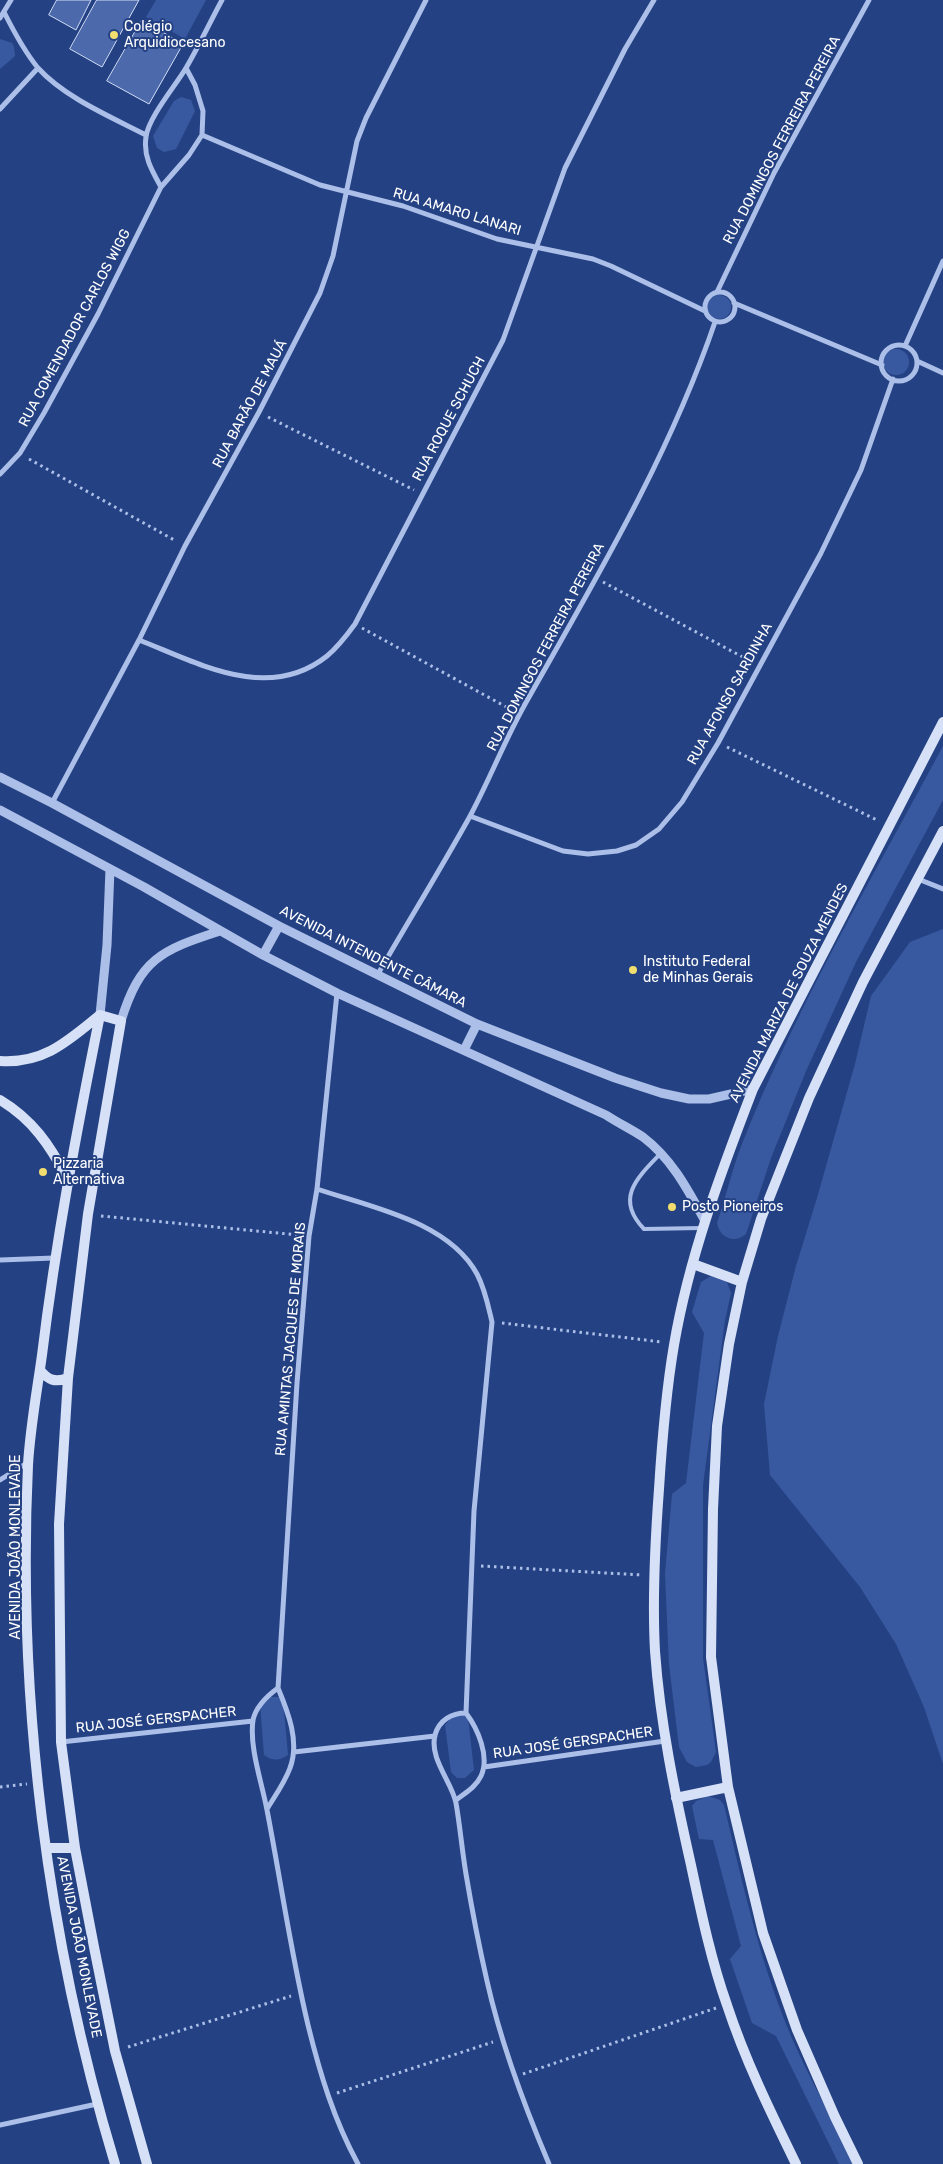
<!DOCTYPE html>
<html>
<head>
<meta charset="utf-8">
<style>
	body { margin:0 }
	canvas { display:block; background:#244183 }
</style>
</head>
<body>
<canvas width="943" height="2164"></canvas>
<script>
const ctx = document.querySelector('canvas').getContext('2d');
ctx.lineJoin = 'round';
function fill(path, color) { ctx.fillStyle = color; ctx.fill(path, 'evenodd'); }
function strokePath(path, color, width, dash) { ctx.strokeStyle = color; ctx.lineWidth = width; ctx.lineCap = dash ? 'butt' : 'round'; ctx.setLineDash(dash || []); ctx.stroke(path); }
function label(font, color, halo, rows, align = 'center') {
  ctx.font = font + ' Rubik,sans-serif'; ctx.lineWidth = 4; ctx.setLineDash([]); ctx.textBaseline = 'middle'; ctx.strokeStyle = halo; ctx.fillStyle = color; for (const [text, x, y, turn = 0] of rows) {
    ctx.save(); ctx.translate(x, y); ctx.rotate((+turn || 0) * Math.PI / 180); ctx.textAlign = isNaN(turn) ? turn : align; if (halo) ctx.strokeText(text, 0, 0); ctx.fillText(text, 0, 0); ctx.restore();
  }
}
fill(new Path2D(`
	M156 0H206L185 39 146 17Z
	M0 39 12 43 14 47 15 56 0 69Z
	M181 97 191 100 195 111 176 149 164 152 157 148 153 136 174 101Z
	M707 307a12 12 0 1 1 24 0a12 12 0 1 1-24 0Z
	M883 362a13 13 0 1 1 26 0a13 13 0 1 1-26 0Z
	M943 746V800L856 962 806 1071 771 1158 746 1234C734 1244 720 1238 717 1223 726 1197 732 1169 742 1144 797 1005 873 877 943 746Z
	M943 929V1764L924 1707 896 1644 860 1587 770 1475 764 1404 778 1336 796 1266 817 1198 855 1064 871 996 910 942Z
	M711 1276H717L727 1282 731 1293 725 1320 703 1485V1658L716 1752 711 1762 707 1765 696 1767 687 1762 679 1747 669 1664 665 1574 672 1494 686 1483 704 1333 692 1312 701 1282Z
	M268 1697H278L283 1700 288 1755C279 1761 272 1761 264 1755L260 1704Z
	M453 1715 464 1716 468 1718 474 1770 465 1778H457L451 1772 445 1725Z
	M708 1796 720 1800 724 1805C744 1890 763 1977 800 2056 817 2093 838 2128 857 2164H839L776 2036 752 2023 730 1959 741 1946 713 1840 699 1839 692 1806 696 1801Z`), '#3859a0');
const building = new Path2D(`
	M57 0H91L76 30 49 15Z
	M97 0H139L102 67 70 49Z
	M142 20 183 44 149 104 107 81Z`);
fill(building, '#4c6aab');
strokePath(building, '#d0dcf6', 1);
strokePath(new Path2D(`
	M268 417 414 490
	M29 459 176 541
	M603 582 752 662
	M362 628 510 709
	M727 747 879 821
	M101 1216 299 1235
	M502 1323 662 1342
	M481 1566 642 1575
	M0 1787 27 1784
	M128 2047 291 1996
	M523 2074 716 2008
	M337 2093 493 2042`), '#acbfe8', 3, [2.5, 4]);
strokePath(new Path2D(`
	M661 1153C638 1177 614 1198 644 1229L701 1228`), '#acbfe8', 4);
strokePath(new Path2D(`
	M4 12C14 32 24 51 38 68 64 97 111 117 146 135
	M0 18 11 0
	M0 109 38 68
	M202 135 320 185 403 206 497 239 593 259 611 266 705 311
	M161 187C152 171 143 156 146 137 148 118 176 85 186 68 199 46 210 22 222 0
	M705 307a15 15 0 1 1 30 0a15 15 0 1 1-30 0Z
	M717 292 774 173 869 0
	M734 303 882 365
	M881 363a18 18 0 1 1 36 0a18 18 0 1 1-36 0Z
	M905 346 943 261
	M917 361 943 373
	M0 474 20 453 44 413 98 314 161 187 189 155 202 135 203 111 195 85 186 68
	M139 640C198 663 268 703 327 656 338 647 347 635 355 624L503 340 565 168 625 49 654 0
	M52 803 139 640 185 546 259 412 320 293 333 256 357 141 366 118 426 0
	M470 816 563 851 588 854 617 851 636 845 659 829 682 802 718 743 821 553 861 470 893 379
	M918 879 943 889
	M378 974C408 922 440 870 469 818 489 781 504 742 524 706 594 582 669 457 715 322
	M317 1189C370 1207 448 1221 477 1274 485 1289 488 1305 492 1322L474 1511 466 1713C478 1729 490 1757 481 1776 476 1787 465 1793 456 1800
	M0 1260 54 1258
	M0 1480 27 1463
	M278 1688C267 1696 256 1706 253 1720 249 1747 262 1783 267 1810 281 1882 291 1954 308 2025 320 2074 334 2120 358 2164
	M466 1713C452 1713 439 1720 435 1735 429 1759 452 1782 456 1803 460 1826 462 1850 466 1874 472 1910 479 1946 487 1981 501 2044 524 2105 549 2164
	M61 1742 253 1721
	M294 1752 435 1736
	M484 1767 665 1741
	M267 1809C275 1796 285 1782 290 1768 300 1742 288 1712 278 1688L297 1383 309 1236 317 1189 337 993
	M0 2125 97 2104`), '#acbfe8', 5);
strokePath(new Path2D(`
	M0 777 52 803 279 926 477 1024 615 1078 661 1093 689 1099H709L753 1089
	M0 810 144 887 263 955 337 993 606 1115C618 1123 631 1129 643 1137 672 1159 688 1190 705 1221
	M263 955 279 926
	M100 1015 107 945 110 869
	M121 1021C140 959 161 950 220 931
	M464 1050 477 1024`), '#acbfe8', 9);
strokePath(new Path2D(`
	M100 1015 121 1021 88 1214 68 1378 59 1524 61 1742 75 1848 94 1947 115 2051 147 2164
	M100 1015C77 1129 56 1240 42 1355 37 1391 30 1429 28 1465 17 1700 47 1939 115 2164
	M0 1061C44 1064 68 1041 100 1015
	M0 1100C32 1119 50 1145 67 1178
	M693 1264 742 1282
	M40 1370C48 1380 55 1383 68 1378
	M676 1798 728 1787
	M46 1848H75
	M796 2164C771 2113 745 2060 727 2005 711 1960 701 1912 691 1865 675 1794 660 1723 655 1651 652 1596 655 1543 659 1489 662 1441 666 1392 674 1345 689 1257 721 1172 753 1089L943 722
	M858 2164 835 2117 797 2030 763 1933 728 1787 711 1657 713 1509 717 1426 729 1344 742 1282 761 1219 809 1098 863 982 943 831`), '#d6e0f6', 10);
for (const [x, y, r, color] of [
	[114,35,5,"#f2dd6f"],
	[633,970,5,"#f2dd6f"],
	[43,1172,5,"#f2dd6f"],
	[672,1207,5,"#f2dd6f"]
]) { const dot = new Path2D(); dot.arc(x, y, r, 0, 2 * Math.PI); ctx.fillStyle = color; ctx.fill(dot); strokePath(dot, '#244183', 2); }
label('14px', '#fff', '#244183', [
	["Colégio",124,27],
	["Arquidiocesano",124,43],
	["Instituto Federal",643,962],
	["de Minhas Gerais",643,978],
	["Pizzaria",53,1164],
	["Alternativa",53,1180],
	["Posto Pioneiros",682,1207]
], 'left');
label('14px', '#fff', '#244183', [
	["RUA DOMINGOS FERREIRA PEREIRA",782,140,-62],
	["RUA AMARO LANARI",457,212,17],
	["RUA COMENDADOR CARLOS WIGG",75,328,-62],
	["RUA BARÃO DE MAUÁ",250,404,-62],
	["RUA ROQUE SCHUCH",449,419,-62],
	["RUA DOMINGOS FERREIRA PEREIRA",546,647,-62],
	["RUA AFONSO SARDINHA",730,694,-61],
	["AVENIDA INTENDENTE CÂMARA",373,957,27],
	["AVENIDA MARIZA DE SOUZA MENDES",789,993,-63],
	["RUA AMINTAS JACQUES DE MORAIS",291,1339,-85],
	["AVENIDA JOÃO MONLEVADE",16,1547,-90],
	["RUA JOSÉ GERSPACHER",156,1720,-6],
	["RUA JOSÉ GERSPACHER",573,1743,-8],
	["AVENIDA JOÃO MONLEVADE",79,1947,79]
]);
</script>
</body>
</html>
